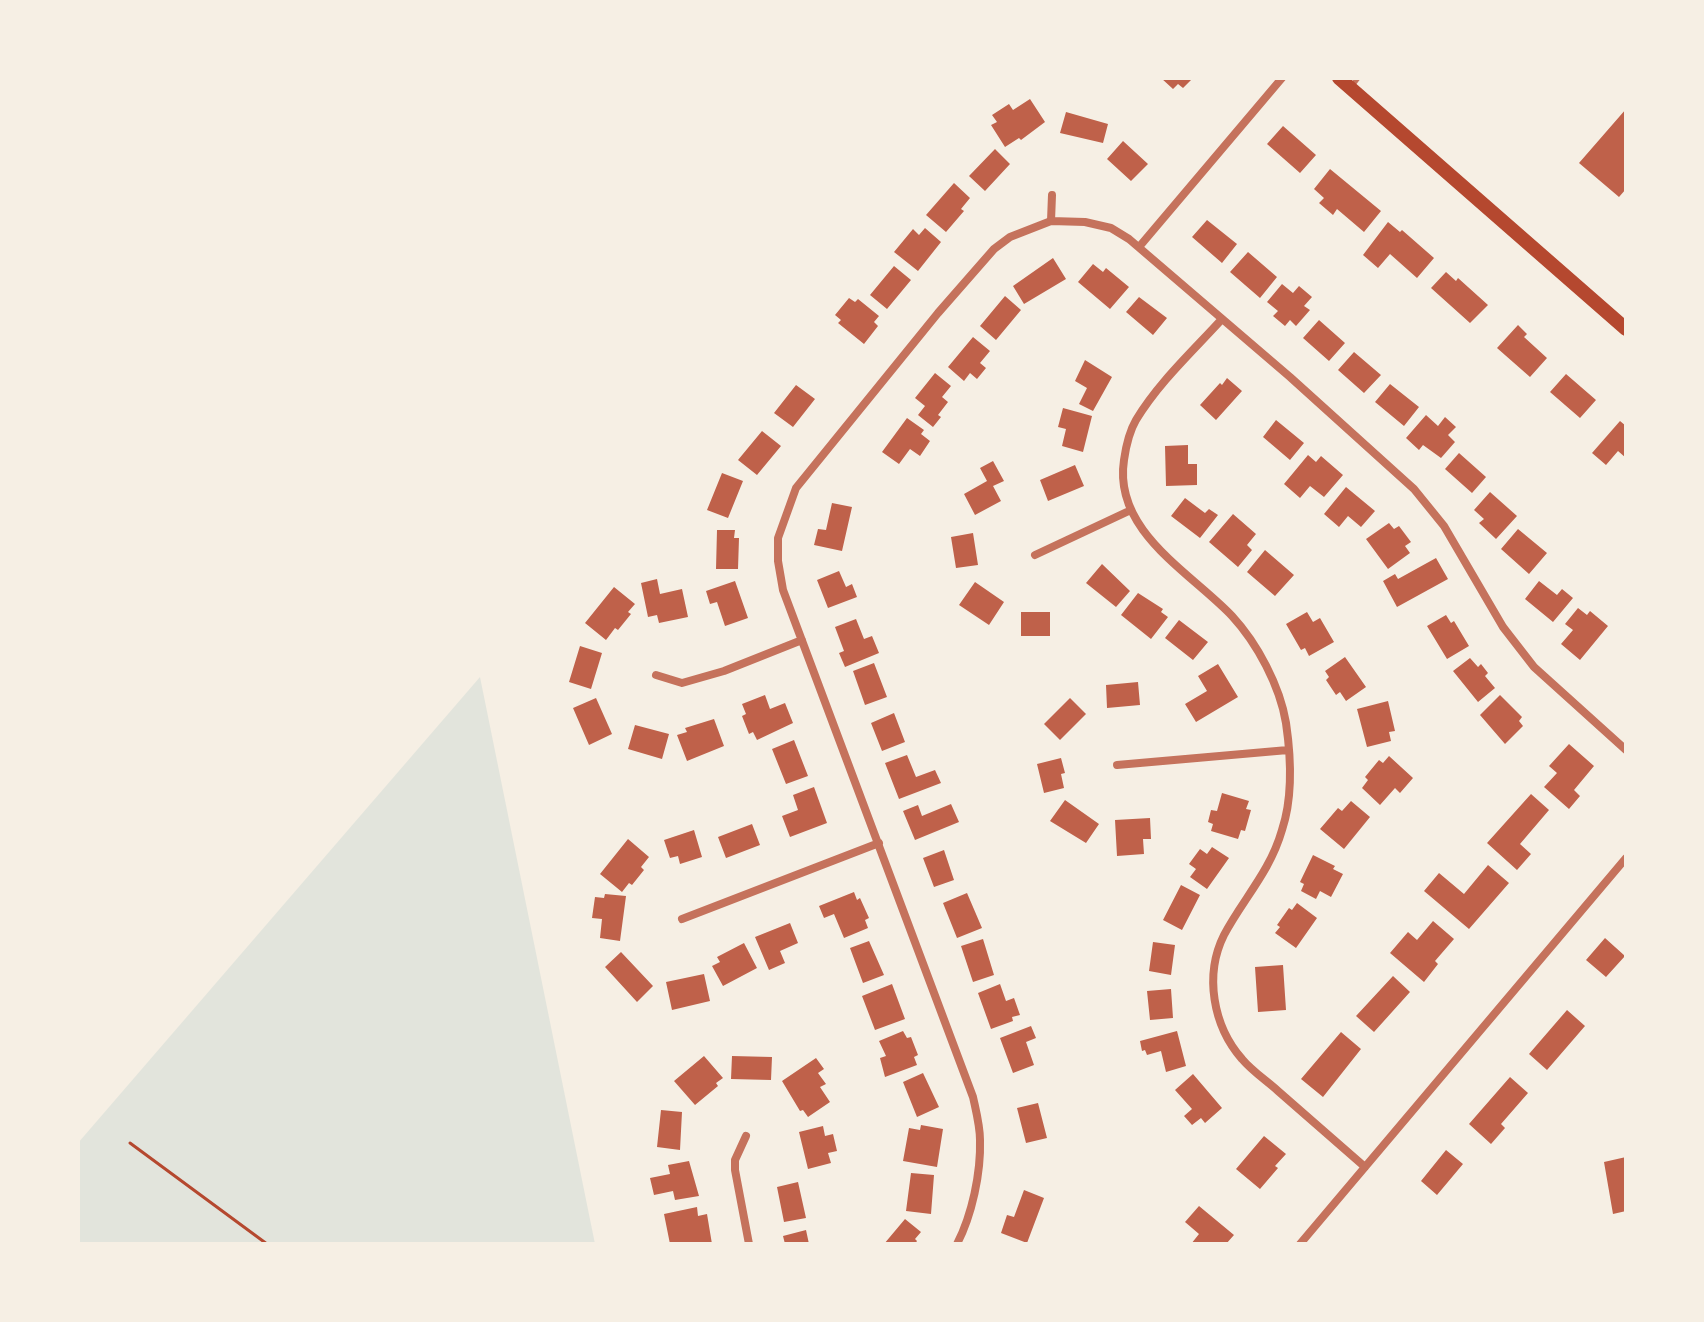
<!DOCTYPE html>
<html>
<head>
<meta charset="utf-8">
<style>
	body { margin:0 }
	#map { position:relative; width:1704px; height:1322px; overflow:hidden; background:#f6efe4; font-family:"Alegreya Sans",sans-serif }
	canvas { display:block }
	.frame { position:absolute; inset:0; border:80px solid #f6efe4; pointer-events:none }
</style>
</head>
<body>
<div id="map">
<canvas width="1704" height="1322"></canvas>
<div class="frame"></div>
</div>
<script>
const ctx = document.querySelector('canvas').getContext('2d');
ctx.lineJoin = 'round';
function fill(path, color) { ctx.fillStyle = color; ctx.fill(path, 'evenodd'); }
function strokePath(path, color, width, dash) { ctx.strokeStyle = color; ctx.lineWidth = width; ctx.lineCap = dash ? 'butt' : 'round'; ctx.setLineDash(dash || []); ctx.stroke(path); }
fill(new Path2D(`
	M480 677 595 1244H78V1143Z`), '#e2e4dc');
fill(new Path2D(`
	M1161 78H1193L1183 88 1178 84 1173 89Z
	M1030 99 1045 122 1021 140 1019 138 1005 147 991 125 997 122 992 115 1009 104 1013 110Z
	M1626 109V189L1619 197 1579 163Z
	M1066 112 1108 124 1103 143 1060 133Z
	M1283 126 1316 155 1300 173 1267 144Z
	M1123 141 1148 164 1131 181 1107 159Z
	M995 149 1010 164 985 191 969 176Z
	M1330 169 1381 211 1364 232 1337 209 1333 215 1319 203 1324 198 1314 189Z
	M954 183 970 198 961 209 964 211 946 232 926 215Z
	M1207 220 1237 244 1222 263 1192 237Z
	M1388 222 1400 232 1402 230 1434 258 1417 278 1390 254 1378 268 1363 255Z
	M925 228 941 242 918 271 894 252 913 229 919 235Z
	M1248 252 1277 277 1260 298 1230 272Z
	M1053 258 1066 279 1024 304 1013 286Z
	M1093 264 1103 272 1106 268 1129 287 1110 309 1078 282Z
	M894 266 911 280 887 309 870 295Z
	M1446 272 1456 281 1458 278 1488 305 1470 323 1431 288Z
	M1282 284 1293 293 1299 286 1312 297 1304 306 1310 310 1296 326 1290 320 1285 326 1273 316 1278 311 1267 302Z
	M1005 296 1021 310 996 340 980 326Z
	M1139 297 1167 318 1153 335 1126 312Z
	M849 298 855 302 858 299 879 316 874 322 878 326 864 344 838 323 841 320 835 315Z
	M1319 320 1345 343 1329 361 1303 338Z
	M1518 325 1527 334 1524 337 1547 358 1530 377 1497 348Z
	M973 337 990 351 980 363 986 368 977 379 970 373 964 381 948 367Z
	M1354 352 1381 375 1364 393 1338 370Z
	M1085 360 1112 377 1093 411 1079 404 1087 388 1075 381Z
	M935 373 951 386 942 397 948 402 938 415 941 417 933 427 918 415 925 406 915 398Z
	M1566 374 1596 400 1580 418 1550 392Z
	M1227 378 1242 391 1216 420 1200 405 1220 383 1222 385Z
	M1390 384 1419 407 1404 426 1375 402Z
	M796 385 815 399 793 427 774 413Z
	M1063 408 1092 416 1083 452 1062 446 1066 429 1058 427Z
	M1426 415 1438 426 1445 417 1456 427 1448 435 1455 442 1441 458 1423 445 1419 450 1406 438Z
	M907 418 924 430 921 434 930 441 920 456 910 449 899 464 882 452Z
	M1276 420 1304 443 1290 460 1263 437Z
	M1620 421 1626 426V458L1618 451 1606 465 1592 453Z
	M762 431 781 446 757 475 738 460Z
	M1188 445V464H1197V485L1166 486 1165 446Z
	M1459 453 1486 477 1472 493 1445 469Z
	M1308 455 1316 462 1321 456 1343 475 1324 497 1310 486 1300 498 1284 484Z
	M993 461 1004 481 993 486 1001 501 975 515 964 494 987 481 980 468Z
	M1075 465 1084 486 1048 501 1040 480Z
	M722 473 743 481 728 518 707 510Z
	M1346 487 1375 511 1361 527 1348 516 1339 527 1324 514Z
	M1490 492 1517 516 1496 539 1479 523 1484 519 1474 510Z
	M1185 498 1205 513 1209 509 1218 515 1200 538 1171 516Z
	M832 503 852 507 842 551 814 545 818 529 826 530Z
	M1233 514 1256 534 1247 545 1252 550 1238 567 1209 542Z
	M1389 523 1394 529 1399 526 1411 542 1405 546 1410 553 1388 569 1366 539Z
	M1518 529 1547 553 1529 574 1501 549Z
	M717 530H735L734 538H739L738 569H716Z
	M973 533 978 565 956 568 951 537Z
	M1265 550 1294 575 1275 596 1247 572Z
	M1436 558 1448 579 1397 607 1383 581 1395 574 1398 579Z
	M1102 564 1130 591 1116 607 1086 583Z
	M839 571 846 587 852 584 857 597 828 608 817 580Z
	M657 579 660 594 682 589 688 617 659 623 657 615 648 617 641 583Z
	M735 581 748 618 725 626 717 602 710 604 706 591Z
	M1539 581 1557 595 1562 589 1573 598 1553 622 1525 599Z
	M975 582 1004 602 989 625 959 605Z
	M614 587 635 604 628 612 631 614 618 630 615 628 606 640 585 623Z
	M1138 593 1163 609 1161 612 1168 617 1151 639 1121 615Z
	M1578 608 1587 615 1590 611 1608 626 1580 660 1561 644 1573 630 1565 624Z
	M1021 612H1050V636H1021Z
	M1307 612 1313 622 1320 618 1334 642 1309 656 1305 648 1301 650 1286 624Z
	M1446 615 1451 623 1454 621 1469 646 1447 659 1427 626Z
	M856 619 864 639 872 636 879 653 845 667 839 653 844 651 835 627Z
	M1179 620 1208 642 1193 660 1165 638Z
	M580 646 602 653 591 689 569 682Z
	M1345 657 1366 687 1346 701 1340 692 1336 695 1326 680 1329 677 1325 671Z
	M1470 658 1478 667 1481 664 1488 673 1485 676 1495 688 1478 702 1453 671Z
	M874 663 887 697 865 705 853 671Z
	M1218 664 1238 697 1196 722 1185 704 1207 691 1198 676Z
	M1138 682 1140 705 1107 708 1106 685Z
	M765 695 770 709 785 703 793 723 757 740 753 732 749 734 742 716 746 714 742 704Z
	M1500 695 1522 717 1519 721 1523 726 1505 744 1480 715Z
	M596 698 612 734 589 745 573 708Z
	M1070 698 1086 714 1060 740 1044 724Z
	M1388 701 1395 731 1389 732 1391 741 1367 747 1357 709Z
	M894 713 905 742 882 751 871 723Z
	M714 719 724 746 687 761 677 735 687 732 685 728Z
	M635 725 669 734 662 759 628 749Z
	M794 740 808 776 786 784 772 749Z
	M1569 744 1594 766 1574 790 1580 796 1569 809 1544 787 1557 773 1549 766Z
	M907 755 916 777 935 770 941 783 899 799 885 763Z
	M1389 756 1413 778 1400 793 1395 788 1380 805 1362 788 1368 780 1365 777 1379 760 1383 763Z
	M1061 758 1065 773 1061 774 1064 788 1044 793 1037 764Z
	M814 787 827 823 790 837 782 816 798 810 793 795Z
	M1222 793 1249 801 1246 809 1251 810 1245 831 1241 830 1238 839 1211 831 1213 824 1208 822 1211 810 1217 811Z
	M1531 794 1549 810 1520 844 1531 854 1517 870 1487 843Z
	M1065 800 1099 824 1086 843 1050 821Z
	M1351 801 1370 817 1344 849 1320 829 1338 808 1342 811Z
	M951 804 959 822 915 840 903 811 918 805 922 816Z
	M1150 818 1151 839H1143L1144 854 1117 856 1115 820Z
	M752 824 760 845 726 858 718 837Z
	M694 830 702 857 680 864 678 856 670 858 664 840Z
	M628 839 649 857 641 867 644 870 632 885 629 883 622 892 600 874Z
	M1212 847 1229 858 1207 889 1190 877 1196 869 1189 864 1200 849 1207 854Z
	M944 850 954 880 934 887 923 858Z
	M1313 855 1335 866 1333 869 1343 874 1331 897 1320 891 1316 899 1301 891 1304 884 1300 882Z
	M1488 865 1509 883 1469 929 1424 891 1439 873 1464 894Z
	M1181 885 1200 895 1182 930 1163 920Z
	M854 892 857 900 860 898 869 918 865 920 868 928 844 938 834 914 824 918 819 906Z
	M967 893 982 928 957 938 943 903Z
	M605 894 626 896 620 941 600 938 602 919 592 918 595 897 604 898Z
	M1297 903 1317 918 1296 948 1275 933 1280 927 1277 925 1289 908 1292 910Z
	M1433 921 1454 939 1435 961 1438 964 1424 982 1390 953 1408 932 1417 940Z
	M790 923 798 943 780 951 785 963 769 970 755 937Z
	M1605 938 1625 956 1606 977 1586 960Z
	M983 939 994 975 973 982 961 946Z
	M869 941 884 975 863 983 850 948Z
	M1153 942 1175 945 1171 975 1149 971Z
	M744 943 757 968 723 986 712 966 720 962 717 957Z
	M621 952 653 986 637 1002 605 967Z
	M1283 965 1286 1010 1258 1012 1255 967Z
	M704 974 710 1001 672 1010 666 982Z
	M1393 976 1410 992 1374 1032 1356 1016Z
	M892 984 905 1019 875 1030 862 996Z
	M1000 984 1006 1001 1014 998 1020 1015 1012 1017 1013 1021 991 1029 978 993Z
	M1171 989 1173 1018 1150 1020 1147 991Z
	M1567 1010 1585 1026 1547 1070 1529 1054Z
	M1031 1026 1036 1038 1026 1042 1034 1065 1013 1073 1000 1038Z
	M903 1031 907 1038 911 1037 918 1055 914 1057 917 1065 885 1077 880 1058 886 1056 879 1041Z
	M1177 1031 1186 1066 1166 1072 1161 1051 1147 1055 1145 1050 1142 1051 1140 1041Z
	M1341 1032 1361 1049 1323 1097 1301 1079Z
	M704 1056 723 1078 716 1083 718 1086 695 1105 674 1081Z
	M732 1056 772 1057 771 1080 731 1079Z
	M816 1058 824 1069 818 1073 826 1084 820 1087 830 1102 808 1117 803 1110 800 1111 782 1081Z
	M923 1073 939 1107 917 1117 903 1082Z
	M1193 1074 1222 1108 1205 1123 1201 1118 1192 1125 1184 1116 1192 1109 1175 1090Z
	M1510 1077 1528 1093 1501 1124 1505 1128 1491 1144 1469 1124Z
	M1038 1103 1047 1138 1026 1143 1017 1108Z
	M661 1110 682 1112 680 1150 657 1147Z
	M921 1125 943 1129 937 1167 903 1161 909 1128 920 1130Z
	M823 1126 825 1136 833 1134 837 1151 828 1153 831 1163 808 1169 799 1132Z
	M1264 1136 1286 1154 1275 1166 1278 1168 1260 1189 1236 1169Z
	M1446 1150 1463 1164 1437 1195 1421 1181Z
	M1626 1157V1211L1613 1214 1604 1162Z
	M689 1161 699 1196 675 1200 673 1191 654 1195 650 1178 670 1174 668 1165Z
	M911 1173 934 1175 931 1214 906 1211Z
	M798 1182 806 1218 784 1222 777 1187Z
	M1024 1190 1044 1198 1027 1243 1001 1233 1007 1215 1014 1217Z
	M1199 1206 1234 1235 1226 1244H1191L1199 1234 1185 1222Z
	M697 1207 698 1216 707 1214 712 1244H670L664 1214Z
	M905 1219 921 1232 915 1239 917 1241 915 1244H884Z
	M806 1230 809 1244H785L783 1236Z`), '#bf614a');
strokePath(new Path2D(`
	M130 1143 267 1244`), '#b5482f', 3);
strokePath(new Path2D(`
	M1351 87 1358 78`), '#c5725c', 5);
strokePath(new Path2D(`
	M1051 221 1052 195
	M1139 247 1282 78
	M1222 319C1193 351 1159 382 1136 420 1129 432 1126 446 1124 460 1113 531 1190 572 1232 616 1257 643 1280 686 1286 723 1291 757 1293 797 1282 830 1270 872 1243 899 1224 935 1204 975 1213 1026 1242 1059 1252 1071 1267 1081 1278 1091 1307 1116 1336 1142 1365 1167
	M1035 555 1131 510
	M656 675 682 683 724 671 802 640
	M1117 765 1288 750
	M682 919 879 843
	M746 1136 735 1160V1170L749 1244
	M957 1244C972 1215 981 1173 980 1140 980 1126 976 1111 973 1097L783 590 778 561V538L796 488 938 313 994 249 1010 237 1051 221 1085 222 1111 228 1129 239 1290 377 1414 489 1444 526 1503 627 1534 667 1626 750
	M1300 1244 1626 858`), '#c5725c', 8);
strokePath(new Path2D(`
	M1339 78 1626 329`), '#b5482f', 14);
</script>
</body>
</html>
